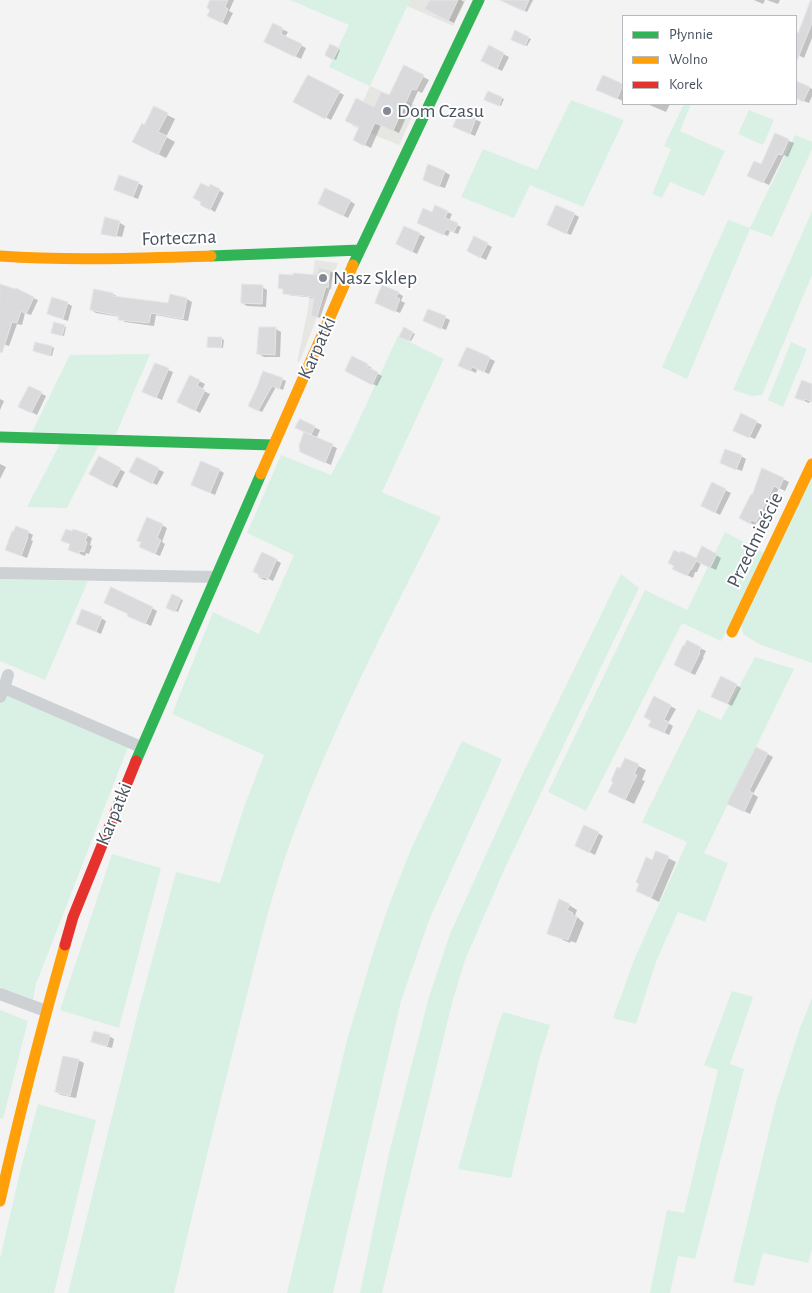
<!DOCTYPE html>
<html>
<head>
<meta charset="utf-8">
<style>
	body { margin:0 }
	#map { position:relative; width:812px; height:1293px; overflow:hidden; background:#f3f3f3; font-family:"Alegreya Sans",sans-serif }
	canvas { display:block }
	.legend { position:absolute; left:622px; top:15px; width:175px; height:90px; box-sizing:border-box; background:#fff; border:1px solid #b6babf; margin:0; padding:6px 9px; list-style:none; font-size:15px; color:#49525f }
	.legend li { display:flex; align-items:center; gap:10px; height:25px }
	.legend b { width:25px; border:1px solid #b6babf }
</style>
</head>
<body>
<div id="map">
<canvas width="812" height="1293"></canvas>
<ul class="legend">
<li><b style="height:6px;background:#30b455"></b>Płynnie</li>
<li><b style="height:6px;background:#ff9f0a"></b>Wolno</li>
<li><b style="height:6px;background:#e5322d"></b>Korek</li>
</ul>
</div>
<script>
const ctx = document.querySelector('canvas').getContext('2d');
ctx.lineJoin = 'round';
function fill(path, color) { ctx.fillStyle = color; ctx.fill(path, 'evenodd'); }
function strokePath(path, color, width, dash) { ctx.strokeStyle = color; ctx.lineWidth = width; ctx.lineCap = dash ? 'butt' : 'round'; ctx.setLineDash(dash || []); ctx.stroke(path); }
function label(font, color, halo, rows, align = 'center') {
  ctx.font = font + ' "Alegreya Sans",sans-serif'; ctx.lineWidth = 4; ctx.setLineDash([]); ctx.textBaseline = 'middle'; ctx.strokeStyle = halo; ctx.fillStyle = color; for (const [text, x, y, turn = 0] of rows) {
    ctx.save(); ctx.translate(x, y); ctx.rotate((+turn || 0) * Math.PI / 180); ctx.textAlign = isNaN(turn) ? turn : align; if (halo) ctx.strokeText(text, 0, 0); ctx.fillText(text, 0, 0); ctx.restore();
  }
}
fill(new Path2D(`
	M410 0H466L453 26 407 6Z
	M370 86 417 106 399 145 352 126Z
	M315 260 338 263 300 361 297 362 307 314Z`), '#e6e6e2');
fill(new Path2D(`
	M290 0H410L370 86 329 67 349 25Z
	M571 100 624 120 583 207 530 185 514 218 461 197 483 149 537 170Z
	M684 104H691L680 131 725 151 704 196 670 182 662 198 652 194 671 149 664 146Z
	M749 110 774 120 763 145 738 134Z
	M795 135 812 142V149L772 237 750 229 687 379 662 367 728 220 750 228Z
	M812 211V275L762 395 752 396 733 390Z
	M398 336 444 359 382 492 388 495 441 517C386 626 328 736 287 852 268 906 255 963 241 1019 218 1110 195 1202 174 1293H68L139 1008 176 872 220 883 243 810 264 755 172 714 213 612 259 634 294 555 247 533 281 455 331 475 350 439Z
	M791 342 807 349 783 407 768 400Z
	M150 354 116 434 32 432 70 355Z
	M60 444 99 445 67 508 27 507Z
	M812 471V663L759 644 743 634 741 623Z
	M725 532 766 554 721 641 682 623 586 811 548 792 645 590 687 610Z
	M621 574 639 588 505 868 465 960 452 1003 382 1293H360L389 1153 429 997 450 934 524 771Z
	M0 579 88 581 45 680 0 661Z
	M755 657 794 669 704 853 728 863 705 922 678 912 656 962 636 1024 613 1018 634 960 687 842 642 822 698 709 721 720Z
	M0 693 128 747 36 984 33 1000 0 987Z
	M462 741 502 759 429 920 401 1001 333 1293H287L347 1040 372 956 386 913 411 849Z
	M112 854 161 868 119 1028 60 1010Z
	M732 991 753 997 730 1064 744 1069 695 1259 678 1256 670 1293H650L667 1210 684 1213 718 1070 704 1065Z
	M812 998V1249L808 1263 763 1253 754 1286 733 1282 776 1102 800 1028Z
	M0 1010 28 1021 3 1119 0 1118Z
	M503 1012 550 1025 539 1060 511 1178 458 1169 498 1025Z
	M38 1104 96 1120 54 1293H0V1259L20 1172Z`), '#d8f1e4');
fill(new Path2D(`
	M212 0H234L229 11 233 13 227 25 214 18 211 9Z
	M431 0H461L464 2 454 23 442 17Z
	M511 0H533L527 12 513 5Z
	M754 0H765L763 4Z
	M767 0H780L778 4Z
	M812 6V38L804 58 796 54V34L799 35Z
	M274 25 288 32 285 37 306 48 301 59 271 44Z
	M516 32 531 39 527 46 513 39Z
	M331 46 340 50 336 60 326 55Z
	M489 47 509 57 502 71 488 64Z
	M405 67 429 80 422 93 418 91 399 133 381 125 371 148 361 143 360 127 346 121 375 108 390 97Z
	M309 76 344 95 331 120 295 101Z
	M603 76 623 85V101L603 92Z
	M796 82 812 89V96L809 103 796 98Z
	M488 93 504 99 501 106 487 101Z
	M647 104H670L666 112Z
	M154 108 175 119 166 137 175 142 166 158 142 146 145 127Z
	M460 113 481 122 475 136 459 129Z
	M775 135 794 143 788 157 784 155 769 185 754 178 762 166Z
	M445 172 450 175 445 188 429 183Z
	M138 183 143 186 138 199 120 192Z
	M209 188 219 190 224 193 215 212 206 207Z
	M350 201 355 204 348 218 324 206Z
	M435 207 452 214 449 221 461 227 458 234 450 231 448 236 422 225 432 214Z
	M574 214 579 217 571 235 554 228Z
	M106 219 120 223 125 226 122 237 106 234V235L102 233Z
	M405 227 425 237 417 254 402 247Z
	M487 244 492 247 486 260 474 254Z
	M320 269 330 271 333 273 331 289H330L320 318 312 315 315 298 288 295 284 293V290L279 288 318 277Z
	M0 285 38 300 31 315 25 313 22 325 17 324 9 346 0 343Z
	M262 287 267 290 266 307 247 306 242 303Z
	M398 293 403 296 401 301 405 303 400 313 381 305Z
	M113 294 118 297 169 305 187 299 192 302 188 321 156 315 154 326 125 322 120 319V317L96 313 91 310Z
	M67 303 72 306 68 321 53 316 48 313Z
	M429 310 450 320 446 330 429 323Z
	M64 326 66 327 64 336 52 333Z
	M260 328 276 329 281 332 280 357H264L259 354Z
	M404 329 415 334 411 341 401 336Z
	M222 339 224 340 223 348H211L208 347Z
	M52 347 54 348 52 356 36 352Z
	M467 348 495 361 489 374 477 369 476 373 465 368Z
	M353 358 372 368 371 370 382 376 377 386 350 373Z
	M168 370 173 372 162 400 149 394Z
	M191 377 205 384 202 390 210 394 200 413 179 401Z
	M282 379 286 381 283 390 276 387 262 412 249 406 258 387Z
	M812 385V401H810L809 403 802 400Z
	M30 387 46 396 37 415 20 406Z
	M0 399 4 401 0 410Z
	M742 415 762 425 755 439 738 432Z
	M300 420 320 430 316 439 337 448 331 465 301 452V446L306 432Z
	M741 456 746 459 742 471 726 465Z
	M99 458 125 472 117 488 91 474Z
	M137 459 164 472 157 485 136 475Z
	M0 464 6 467 0 479Z
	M762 469 789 482 785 491 779 488 762 524 757 522 755 525 745 521Z
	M219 470 224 473 215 495 197 487Z
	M713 484 731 493 720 515 707 508Z
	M162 525 167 528 162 542 165 544 160 556 146 550Z
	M28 532 33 535 31 540 33 541 27 558 12 552Z
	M87 535 92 538 90 545 92 546 89 554 86 553 85 556 75 552 72 545 68 543Z
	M716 555 721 558 716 570 701 563 697 572H695L693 578 679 571 697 559Z
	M276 560 281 563 273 581 269 579 265 580 260 578Z
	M173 595 183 600 178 612 168 607Z
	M152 608 157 611 151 626 134 618Z
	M101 618 106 621 101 634 83 626Z
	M688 642 706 651 703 657H704L695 675 680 668Z
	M736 685 741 688 732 706 718 699Z
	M655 698 676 709 668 723 673 726 669 735 655 728 652 721Z
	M756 748 773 757 753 794 758 797 750 814 734 806Z
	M625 759 646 770 642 780 645 781 634 804 618 796 621 769Z
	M598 833 603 836 595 855 581 848Z
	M656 852 676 862 659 902 637 891Z
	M569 905 577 910 575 915 584 923 576 943 571 941 570 943 548 933Z
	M109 1036 114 1039 112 1048 97 1044 92 1041Z
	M78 1060 84 1063 76 1098 61 1095 56 1092Z`), '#0003');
const building = new Path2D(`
	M210 0H228L225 7 228 9 222 23 207 16 210 10 207 8Z
	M430 0H458L448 21 425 9Z
	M500 0H529L524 11Z
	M811 0H812V23L796 63V32L798 33Z
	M273 23 283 28 281 34 302 44 295 57 264 42Z
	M515 30 529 37 525 46 511 40Z
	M330 44 339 48 333 60 325 55Z
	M489 45 504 53 497 69 481 61Z
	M404 65 424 75 416 90 412 89 393 131 375 123 364 146 353 140 359 127 345 121 356 98 374 107 381 92 389 95Z
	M308 75 340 91 325 119 293 102Z
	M603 75 623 84 617 99 596 90Z
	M796 81 810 87 803 102 796 98Z
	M488 91 502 97 499 106 484 100Z
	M154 106 168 113 158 132 167 136 158 155 132 142 142 123 144 125Z
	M460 111 476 118 470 134 453 127Z
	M775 133 789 139 782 155 778 154 763 183 747 176 754 161 761 164Z
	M428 164 445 171 439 187 423 180Z
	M119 175 139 182 133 197 114 190Z
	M201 183 209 187 210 184 220 189 210 210 200 205 201 202 193 198Z
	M325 188 351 200 343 216 318 204Z
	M435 205 448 211 445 218 458 223 454 232 446 229 443 235 417 223 423 208 432 212Z
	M556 205 575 213 566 234 547 225Z
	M105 217 120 221 116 237 101 234Z
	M404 226 420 233 412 252 396 244Z
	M474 236 488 243 480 258 467 251Z
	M319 268 330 270 328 288 326 287 317 317 311 316 314 297 283 294V289L278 288 279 274 293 275V273L317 275Z
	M0 284 15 289 16 288 34 297 26 314 21 311 17 323 12 322 2 353 0 352Z
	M242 284 263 285 262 304 241 303Z
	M382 285 399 292 396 297 400 299 395 312 375 303Z
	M94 289 113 293V296L168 303 170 294 187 298 183 319 151 313 149 323 118 320 119 316 90 310Z
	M52 297 68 302 63 319 47 314Z
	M428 309 446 316 441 329 423 321Z
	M54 322 65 325 62 336 51 333Z
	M259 327H276L275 355 257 354Z
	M404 327 413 332 409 341 399 337Z
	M208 337H222L221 348 207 347Z
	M35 342 52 346 50 356 33 351Z
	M467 347 490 357 484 372 472 367 470 371 458 366Z
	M352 356 368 364 367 367 378 372 372 385 345 371Z
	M155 363 169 368 156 398 142 392Z
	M263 371 283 378 279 389 272 386 258 411 248 406 257 387Z
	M190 375 200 380 197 386 205 390 195 411 177 402Z
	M802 380 812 384V402L805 399 804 401 795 398Z
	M29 386 42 392 31 413 18 407Z
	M741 413 757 421 749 438 733 431Z
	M300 419 315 426 311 435 295 428Z
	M304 432 333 444 325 463 300 452 299 446Z
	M725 449 742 455 736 470 720 463Z
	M99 456 121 468 111 486 89 474Z
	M137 457 159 468 152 484 129 472Z
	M201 461 220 469 210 493 191 485Z
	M762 468 784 478 779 489 774 486 756 522 751 520 750 524 739 518 751 494 752 495Z
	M712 482 726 489 715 513 701 506Z
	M147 517 163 524 157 538 161 540 155 554 139 547 141 542 137 541Z
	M16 526 29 531 27 537H28L21 556 5 550 12 531 13 532Z
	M66 529 72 531 73 529 88 534 85 541 87 542 84 552 80 551 79 554 68 550 70 544 61 541Z
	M702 546 717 554 710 568 696 561 692 569 690 570 687 576 672 569 674 566 668 563 674 550 680 553 681 551 696 558Z
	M262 552 277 559 268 579 263 577 259 578 258 574 253 572Z
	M111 587 153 607 145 624 127 616 128 614 104 603Z
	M172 594 181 598 175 612 166 608Z
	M82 609 102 617 96 632 76 624Z
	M687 640 701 647 699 653H700L690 673 674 665 683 645 684 646Z
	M721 676 737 684 727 704 711 697Z
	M654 696 671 705 664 720 669 722 664 733 648 726 651 721 644 717Z
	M756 747 768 753 749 791 753 793 744 812 727 804Z
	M625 758 639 764 634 774 637 775 625 800 608 792 613 782 611 781 617 767 620 768Z
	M584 825 599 832 589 853 575 846Z
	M656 851 669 856 651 898 636 891 639 884 636 882 646 857 652 860Z
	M559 899 570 904 567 910 573 913 572 915 577 917 568 940 563 938 562 939 547 934Z
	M94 1031 110 1035 107 1046 91 1042Z
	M63 1056 79 1059 70 1096 55 1092Z`);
fill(building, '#dadadc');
strokePath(building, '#e4e5e6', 1);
strokePath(new Path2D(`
	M0 573 216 577
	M4 688 8 675
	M0 697 4 688 141 747
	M0 994 46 1011`), '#ced1d4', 12);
strokePath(new Path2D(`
	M211 256 360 250
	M353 265 479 0
	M0 437 273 445
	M136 761 261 474`), '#30b455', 11);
strokePath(new Path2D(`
	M0 256C71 261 141 258 211 256
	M261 474 353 265
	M732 632 812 464
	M0 1201C19 1115 41 1030 65 945`), '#ff9f0a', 11);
strokePath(new Path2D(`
	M65 945 73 917 136 761`), '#e5322d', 11);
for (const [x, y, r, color] of [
	[387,111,5,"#848a93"],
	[323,278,5,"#848a93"]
]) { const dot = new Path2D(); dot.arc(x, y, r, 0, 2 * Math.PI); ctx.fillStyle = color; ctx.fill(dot); strokePath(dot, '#fff', 2); }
label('20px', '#49525f', '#fff', [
	["Dom Czasu",397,111],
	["Nasz Sklep",333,278]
], 'left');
label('20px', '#49525f', '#fff', [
	["Forteczna",179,238,-2],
	["Karpatki",317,348,-66],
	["Przedmieście",755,540,-64],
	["Karpatki",114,814,-68]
]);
</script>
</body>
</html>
